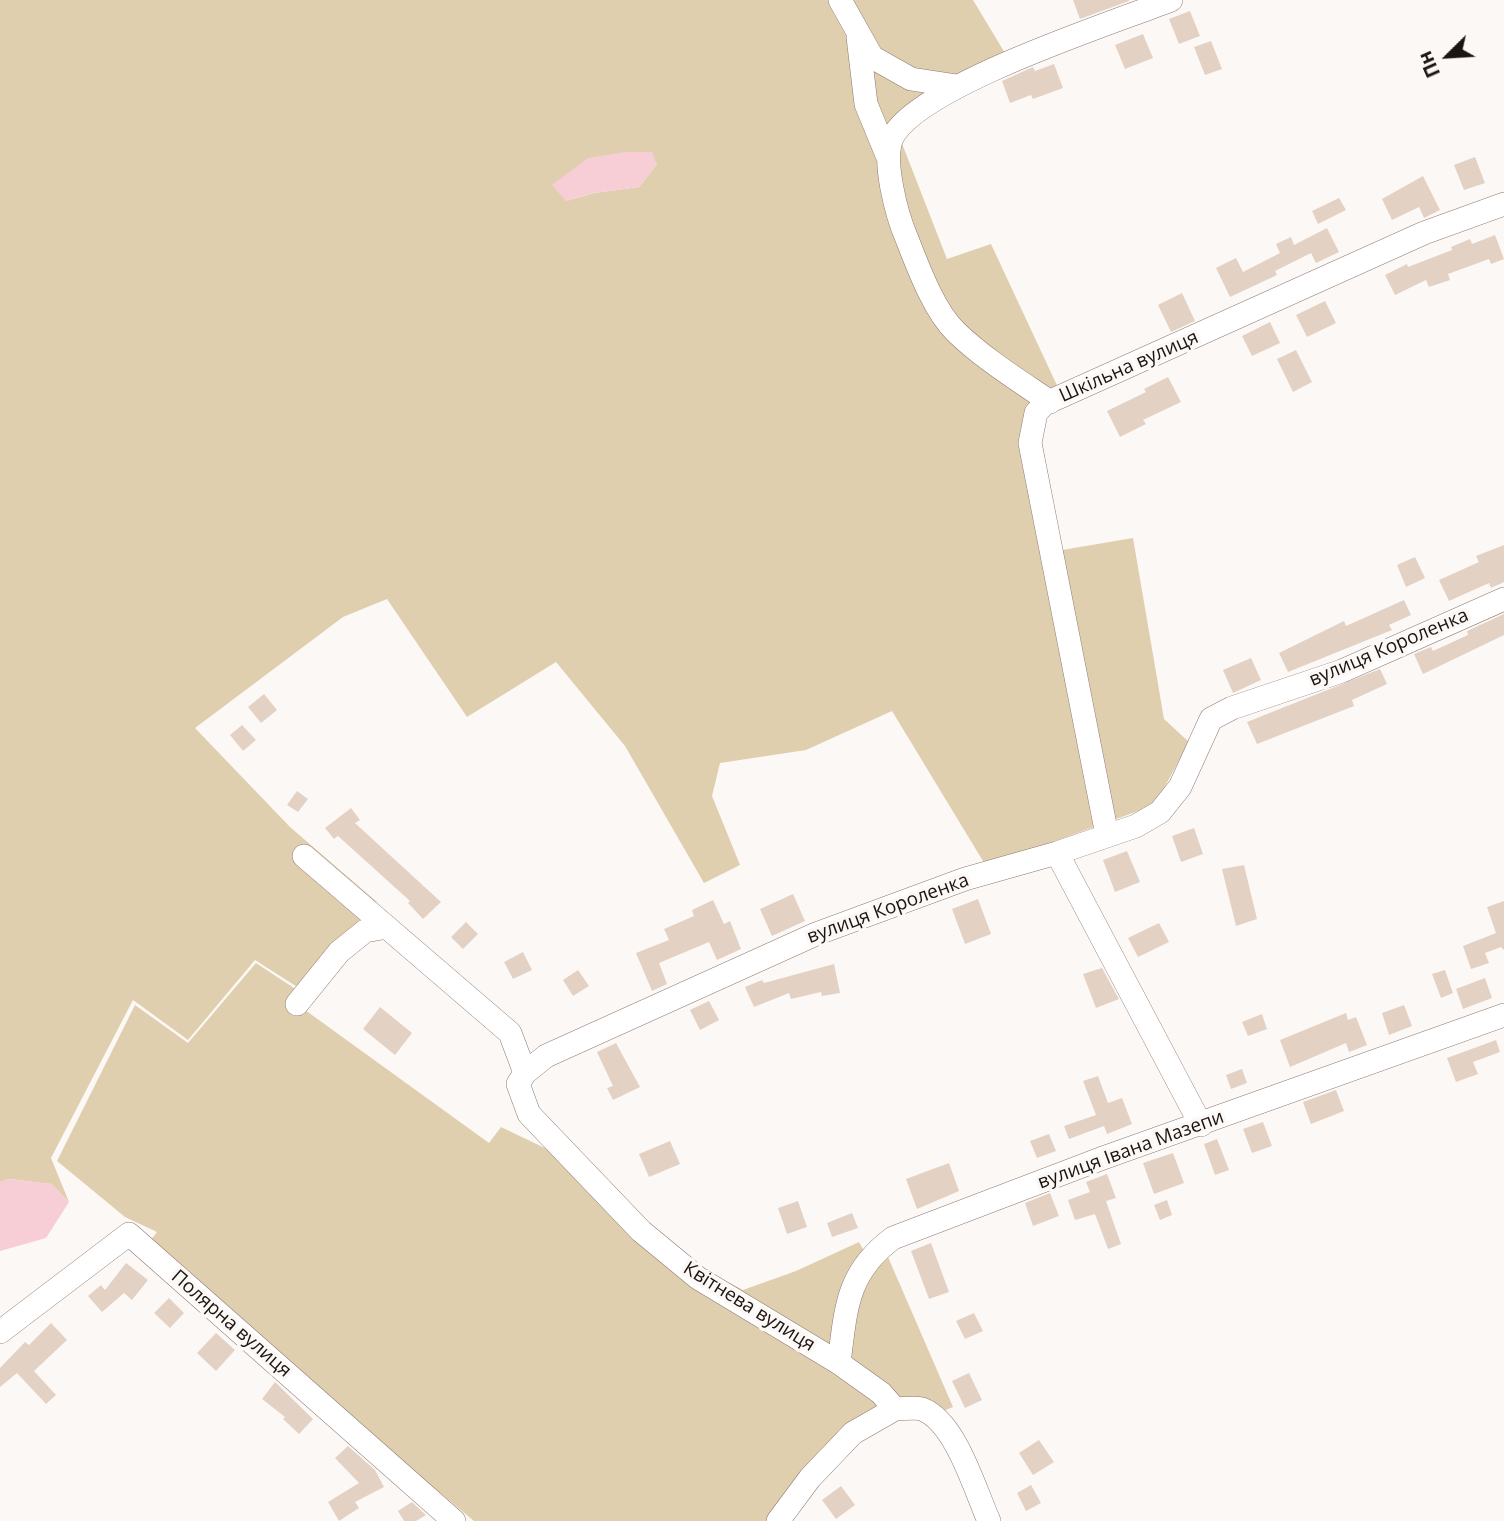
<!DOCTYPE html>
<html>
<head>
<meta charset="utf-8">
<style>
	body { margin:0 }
	#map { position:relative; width:1504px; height:1521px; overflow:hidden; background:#fcf8f6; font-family:"Open Sans",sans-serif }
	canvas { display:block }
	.north { position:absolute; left:1413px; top:21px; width:70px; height:70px; -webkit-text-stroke:5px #fcf8f6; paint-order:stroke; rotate:246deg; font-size:19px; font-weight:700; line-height:28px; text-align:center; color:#1b1411 }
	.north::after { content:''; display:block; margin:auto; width:24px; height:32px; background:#1b1411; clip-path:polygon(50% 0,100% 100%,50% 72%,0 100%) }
</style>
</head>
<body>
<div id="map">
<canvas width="1504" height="1521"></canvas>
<div class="north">Пн</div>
</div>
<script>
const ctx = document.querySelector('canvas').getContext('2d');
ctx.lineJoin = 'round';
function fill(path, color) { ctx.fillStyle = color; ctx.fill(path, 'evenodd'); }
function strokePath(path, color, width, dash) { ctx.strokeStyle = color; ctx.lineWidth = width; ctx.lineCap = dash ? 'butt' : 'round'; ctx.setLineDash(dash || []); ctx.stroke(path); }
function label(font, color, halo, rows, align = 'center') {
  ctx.font = font + ' "Open Sans",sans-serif'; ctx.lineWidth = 7; ctx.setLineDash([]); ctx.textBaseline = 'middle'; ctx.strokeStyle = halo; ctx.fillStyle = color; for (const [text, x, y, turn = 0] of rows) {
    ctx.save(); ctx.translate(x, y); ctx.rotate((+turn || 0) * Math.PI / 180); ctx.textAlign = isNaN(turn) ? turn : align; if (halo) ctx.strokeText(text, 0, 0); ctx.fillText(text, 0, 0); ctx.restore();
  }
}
fill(new Path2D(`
	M0 0H973L1008 58 894 123 947 259 991 244 1061 394 1037 415 1062 550 1133 538 1164 719 1189 742 1155 805 986 866 892 711 806 750 720 763 712 796 740 865 704 883 625 746 556 662 467 717 387 599 343 617 195 728 290 827 377 902 328 953 302 990 255 960 188 1040 133 1000 51 1158 69 1202 51 1184 9 1179 0 1182ZM657 164 639 187 594 193 566 201Z
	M256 963 300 992 294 1002 489 1143 501 1127 553 1152 579 1175 882 1405 768 1521H474L232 1319 147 1245 157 1232 125 1217 57 1161 135 1005 188 1043Z
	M859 1242 865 1253 836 1352 727 1290 730 1283 743 1290 796 1271Z
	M888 1257 953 1407 938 1413 892 1393 844 1362 862 1275Z`), '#e0cfaf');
fill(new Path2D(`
	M625 152H652L657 164 639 187 594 193 566 201 552 185 588 158Z
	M9 1179 52 1184 69 1202 46 1238 0 1251V1182Z`), '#f7cdd6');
fill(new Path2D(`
	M1073 0H1129V1L1080 19Z
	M1190 11 1200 36 1179 44 1169 19Z
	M1143 34 1153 58 1125 69 1115 45Z
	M1211 41 1222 69 1205 75 1194 47Z
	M1054 64 1063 88 1033 99 1031 95 1010 103 1002 81 1033 67 1035 71Z
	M1475 157 1485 183 1464 190 1454 165Z
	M1423 176 1440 210 1424 218 1419 207 1392 220 1382 199Z
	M1339 198 1346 210 1318 224 1312 211Z
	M1327 228 1339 252 1316 263 1311 253 1275 271 1277 275 1230 297 1216 268 1236 258 1243 272 1280 253 1276 244 1291 237 1294 245Z
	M1495 235 1504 259 1491 264 1489 259 1448 274 1450 280 1429 287 1426 280 1395 295 1385 275 1407 264 1408 267 1452 250 1451 247 1470 239 1472 244Z
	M1182 293 1195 321 1171 332 1158 305Z
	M1325 301 1336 323 1307 337 1296 315Z
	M1270 322 1280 343 1252 356 1242 336Z
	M1296 350 1312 382 1293 392 1277 359Z
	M1168 377 1181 402 1143 420 1146 424 1120 437 1107 411 1146 392 1144 389Z
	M1504 545V582L1491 588 1489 583 1449 601 1439 580 1479 562 1476 556Z
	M1415 557 1425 578 1406 587 1397 565Z
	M1404 600 1411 615 1389 625 1392 630 1288 672 1279 653 1344 621 1346 626Z
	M1504 614V635L1423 674 1414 654 1431 647 1433 651 1468 635 1467 631Z
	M1251 658 1261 680 1233 693 1223 670Z
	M1380 669 1387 684 1352 700 1354 706 1257 744 1247 722Z
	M264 694 277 710 261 723 248 707Z
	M242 725 256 740 243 751 230 735Z
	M297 791 308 799 298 812 287 805Z
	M351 808 360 820 355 823 441 902 423 919 408 903 410 901 338 836 334 839 325 828Z
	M1194 828 1203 854 1181 862 1172 836Z
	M1127 851 1140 882 1115 892 1103 860Z
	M1244 865 1257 919 1236 926 1222 869Z
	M793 894 805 921 772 936 760 909Z
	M978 899 991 934 965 944 952 909Z
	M713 900 724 924 730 921 741 949 717 960 709 942 659 963 667 984 652 991 636 953 669 940 664 929 694 916 692 910Z
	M1504 901V950L1501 947 1485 953 1489 963 1471 969 1463 946 1496 933 1487 907Z
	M466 922 478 934 463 949 451 937Z
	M1159 923 1169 942 1138 957 1128 938Z
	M523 952 532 970 513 979 504 962Z
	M834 964 840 993 822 996 821 992 791 999 789 993 754 1007 745 987 762 980 764 983Z
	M1102 968 1119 999 1096 1008 1083 974Z
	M578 970 589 986 573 996 563 980Z
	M1445 970 1453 993 1441 998 1432 974Z
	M1485 978 1492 998 1463 1009 1456 989Z
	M709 1001 719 1020 700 1030 690 1010Z
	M1404 1005 1412 1026 1389 1035 1382 1013Z
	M380 1007 412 1033 395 1055 363 1029Z
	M1346 1013 1348 1020 1356 1017 1367 1045 1349 1052 1346 1043 1290 1067 1280 1040Z
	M1262 1014 1267 1029 1248 1036 1242 1022Z
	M1496 1040 1500 1052 1473 1062 1478 1074 1456 1082 1447 1058Z
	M616 1043 640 1087 613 1100 607 1088 613 1086 597 1052Z
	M1242 1069 1247 1083 1231 1089 1226 1075Z
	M1098 1076 1108 1103 1122 1098 1132 1124 1107 1134 1104 1126 1069 1139 1064 1126 1096 1115 1083 1081Z
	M1336 1090 1344 1111 1311 1124 1303 1102Z
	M1263 1122 1272 1146 1252 1153 1243 1129Z
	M1049 1134 1056 1151 1037 1158 1030 1141Z
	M1217 1139 1229 1170 1215 1175 1204 1144Z
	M670 1141 680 1164 649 1177 639 1154Z
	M1173 1153 1184 1183 1154 1194 1143 1163Z
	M949 1163 959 1191 917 1209 906 1179Z
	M1107 1174 1116 1198 1106 1201 1121 1244 1108 1249 1095 1214 1075 1220 1068 1200 1090 1192 1086 1182Z
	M1050 1193 1059 1216 1033 1226 1025 1203Z
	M1167 1200 1172 1215 1160 1220 1154 1205Z
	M798 1201 807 1227 787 1234 778 1208Z
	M852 1213 858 1228 832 1237 827 1223Z
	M931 1243 949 1292 929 1299 911 1251Z
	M126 1263 148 1280 132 1300 124 1293 102 1312 88 1296 101 1285 105 1290Z
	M169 1298 184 1313 170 1328 154 1313Z
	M974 1313 983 1331 965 1339 956 1321Z
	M51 1323 67 1340 34 1371 56 1395 46 1404 17 1373 0 1387V1368L25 1342 29 1345Z
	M216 1333 235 1350 216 1371 197 1353Z
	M969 1373 982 1400 965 1408 952 1381Z
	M275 1382 313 1419 299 1434 283 1419 285 1417 262 1399Z
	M1039 1440 1054 1462 1033 1475 1019 1453Z
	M348 1446 375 1470 384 1487 355 1502 359 1508 339 1521 328 1502 359 1483 335 1458Z
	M1031 1485 1041 1503 1026 1511 1017 1493Z
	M841 1486 855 1505 836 1519 822 1500Z
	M412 1502 426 1515 416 1521H404L398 1511Z`), '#e3d2c4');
const minor = new Path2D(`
	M840 0 872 57 911 79 957 86
	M858 37 866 104 887 155
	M1050 402C1018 380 984 359 956 332 934 311 918 267 907 239 897 216 881 158 893 136 923 84 1110 24 1171 0
	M1107 835 1030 443 1036 413 1044 404 1424 233 1504 204
	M1057 853 1201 1125
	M304 856 510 1033 525 1073
	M297 1004 339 952 365 931 387 927
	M0 1332 129 1234 454 1521
	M839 1363C846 1309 846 1273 893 1238L1103 1158 1504 1015
	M778 1521 810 1478 853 1433 895 1409
	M989 1521C975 1490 956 1422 922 1409 915 1407 903 1409 895 1409L881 1393 839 1363 698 1278 641 1231 529 1114 518 1084 525 1073 546 1056 816 934 965 879 1057 853 1136 826 1160 812 1180 787 1211 719 1232 708 1342 671 1504 599`);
strokePath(minor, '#8e7a72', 24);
strokePath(minor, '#fff', 23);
label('19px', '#1b1411', '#fcf8f6', [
	["Шкільна вулиця",1129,367,-24],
	["вулиця Короленка",1389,648,-23],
	["вулиця Короленка",888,909,-20],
	["вулиця Івана Мазепи",1131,1150,-20],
	["Квітнева вулиця",749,1307,32],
	["Полярна вулиця",231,1324,41]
]);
</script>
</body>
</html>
